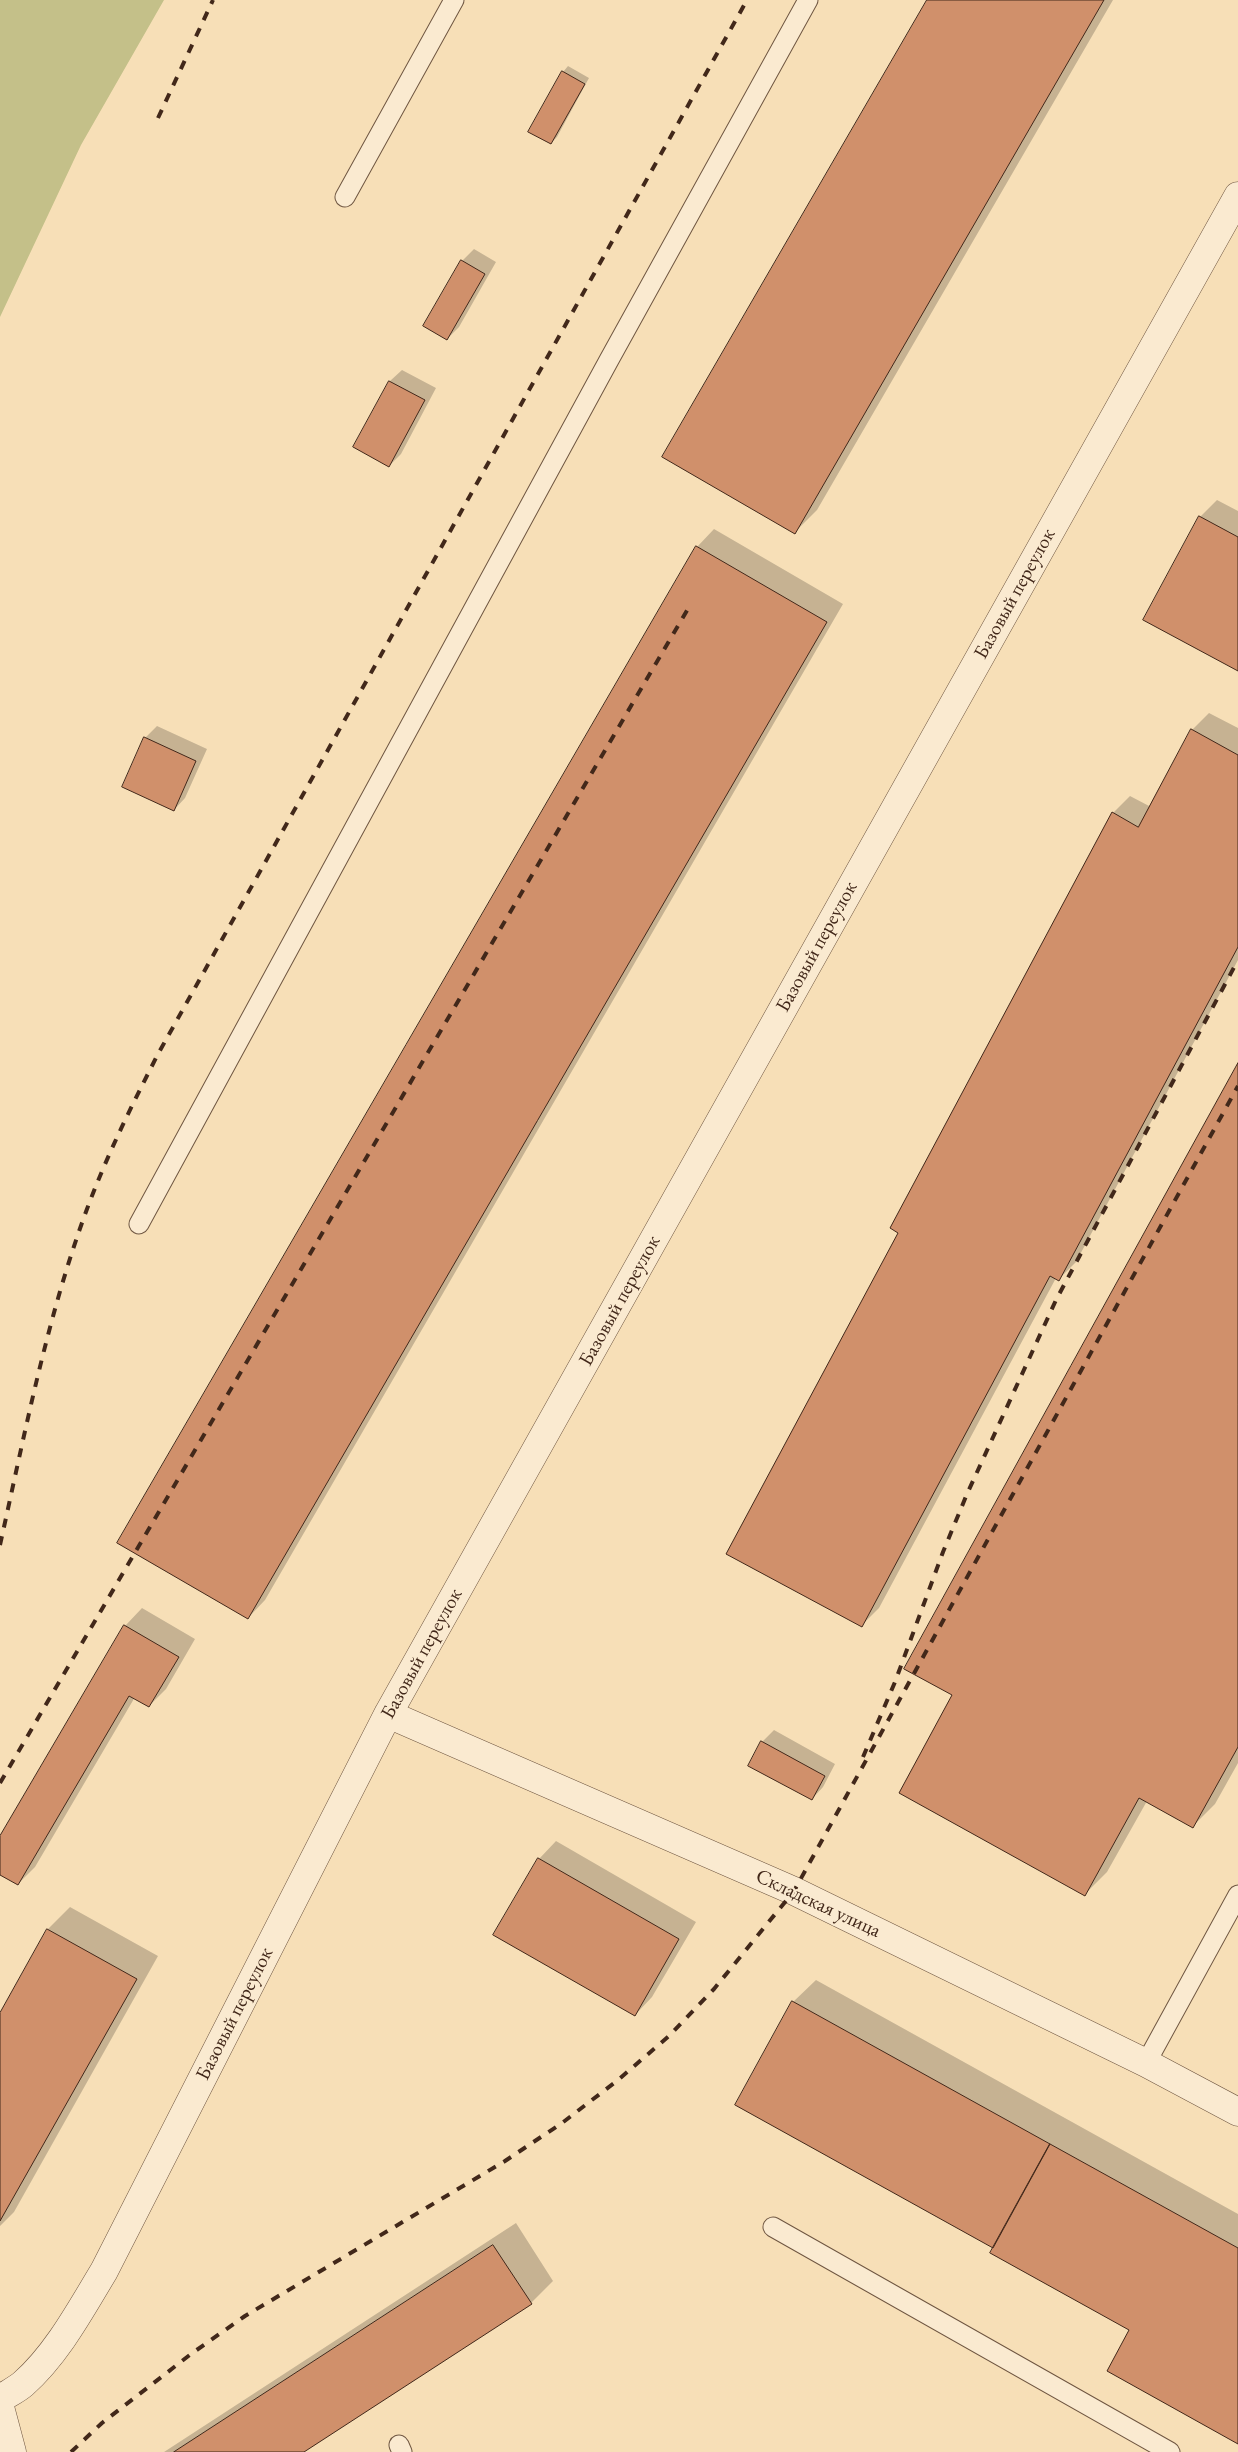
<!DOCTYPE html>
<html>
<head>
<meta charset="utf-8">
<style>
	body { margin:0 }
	canvas { display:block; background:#f7dfb7 }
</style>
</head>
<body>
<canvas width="1238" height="2452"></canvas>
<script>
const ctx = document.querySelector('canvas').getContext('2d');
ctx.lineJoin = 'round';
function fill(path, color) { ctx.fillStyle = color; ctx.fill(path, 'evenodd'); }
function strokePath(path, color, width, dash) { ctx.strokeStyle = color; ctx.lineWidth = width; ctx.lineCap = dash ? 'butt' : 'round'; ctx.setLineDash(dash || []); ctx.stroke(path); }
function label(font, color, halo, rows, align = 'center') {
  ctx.font = font + ' "EB Garamond",serif'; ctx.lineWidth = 4; ctx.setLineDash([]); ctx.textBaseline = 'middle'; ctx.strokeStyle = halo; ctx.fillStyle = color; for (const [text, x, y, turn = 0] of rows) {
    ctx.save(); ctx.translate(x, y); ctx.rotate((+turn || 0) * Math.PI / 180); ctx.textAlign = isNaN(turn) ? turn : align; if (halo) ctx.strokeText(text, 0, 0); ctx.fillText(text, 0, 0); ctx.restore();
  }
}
fill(new Path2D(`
	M0 0H164L81 145 0 317Z`), '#c4c089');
fill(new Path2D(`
	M928 0H1113L817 510 795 532Z
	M568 66 589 78 557 137 551 143 563 72Z
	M474 249 496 262 459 327 447 339 462 261Z
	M402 370 436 388 401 454 389 466 354 447 390 381Z
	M1217 500 1238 511V669L1200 517Z
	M714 529 843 604 265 1600 248 1618 697 547Z
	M1209 713 1238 728V960L1076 1262 1059 1279 1056 1278 879 1608 862 1625 900 1232 1113 813 1130 796 1151 807 1192 730Z
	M157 726 207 749 185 798 174 810 145 738Z
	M1238 1066V1763L1215 1804 1193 1826 1147 1801 1107 1872 1085 1894 954 1695Z
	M142 1608 195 1639 166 1689 149 1706 135 1697 35 1867 18 1884 0 1873V1838L125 1626Z
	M774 1730 835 1764 823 1787 812 1799 762 1742Z
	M556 1841 696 1922 652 1997 635 2015 539 1859Z
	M70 1907 158 1956 14 2212 0 2226V2015L48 1929Z
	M816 1980 1238 2214V2443L1131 2330 995 2247 793 2002Z
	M516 2223 553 2281 531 2303 302 2452H164Z`), '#0003');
const building = new Path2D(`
	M927 0H1104L795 534 662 457Z
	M562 71 585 84 551 144 528 132Z
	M461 260 485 274 447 340 423 326Z
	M389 381 425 400 389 467 353 447Z
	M1199 516 1238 537V671L1143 620Z
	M696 546 827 622 248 1619 117 1543Z
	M1191 729 1238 755V947L1059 1281 1050 1276 862 1627 726 1554 898 1233 890 1228 1112 812 1138 827Z
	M144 737 196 761 174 811 122 787Z
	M1238 1063V1747L1193 1828 1139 1798 1085 1896 899 1793 952 1695 904 1669Z
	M124 1625 179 1657 149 1707 129 1696 18 1885 0 1875V1836Z
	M761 1741 825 1776 812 1800 748 1766Z
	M538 1858 679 1939 635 2016 493 1935Z
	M47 1929 137 1979 0 2221V2013Z
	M792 2001 1050 2144 993 2248 735 2105Z
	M1050 2144 1238 2248V2444L1107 2371 1129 2330 990 2253Z
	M493 2245 532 2304 304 2452H174Z`);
fill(building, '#d0906b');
strokePath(building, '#42281a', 1);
const lane = new Path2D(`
	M345 197 454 0
	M139 1224 609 360 808 0
	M1146 2063 1238 1895
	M773 2227 1170 2452
	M399 2445 402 2452`);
const street = new Path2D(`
	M388 1714 794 1891 1146 2063 1238 2112
	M0 2399C7 2394 16 2390 23 2384 57 2354 81 2309 104 2271L388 1714 1238 196
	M0 2407 12 2452`);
strokePath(lane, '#6f5641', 21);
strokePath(street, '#6f5641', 29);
strokePath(lane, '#faead0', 19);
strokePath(street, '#faead0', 28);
strokePath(new Path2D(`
	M158 118 213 0
	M0 1545C25 1433 47 1317 87 1209 107 1155 132 1105 158 1054L747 0
	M863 1757 895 1682 943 1552 967 1494 1056 1300 1238 960
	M0 1783 689 607
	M71 2452 102 2423 191 2354 245 2316 505 2161 562 2123 618 2080 669 2036 714 1989 794 1891 1238 1086`), '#42281a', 4, [9, 9]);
label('20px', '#42281a', '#faead0', [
	["Базовый переулок",1015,594,-61],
	["Базовый переулок",817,947,-61],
	["Базовый переулок",620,1301,-61],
	["Базовый переулок",422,1654,-61],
	["Складская улица",818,1904,25],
	["Базовый переулок",235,2014,-63]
]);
</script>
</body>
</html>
